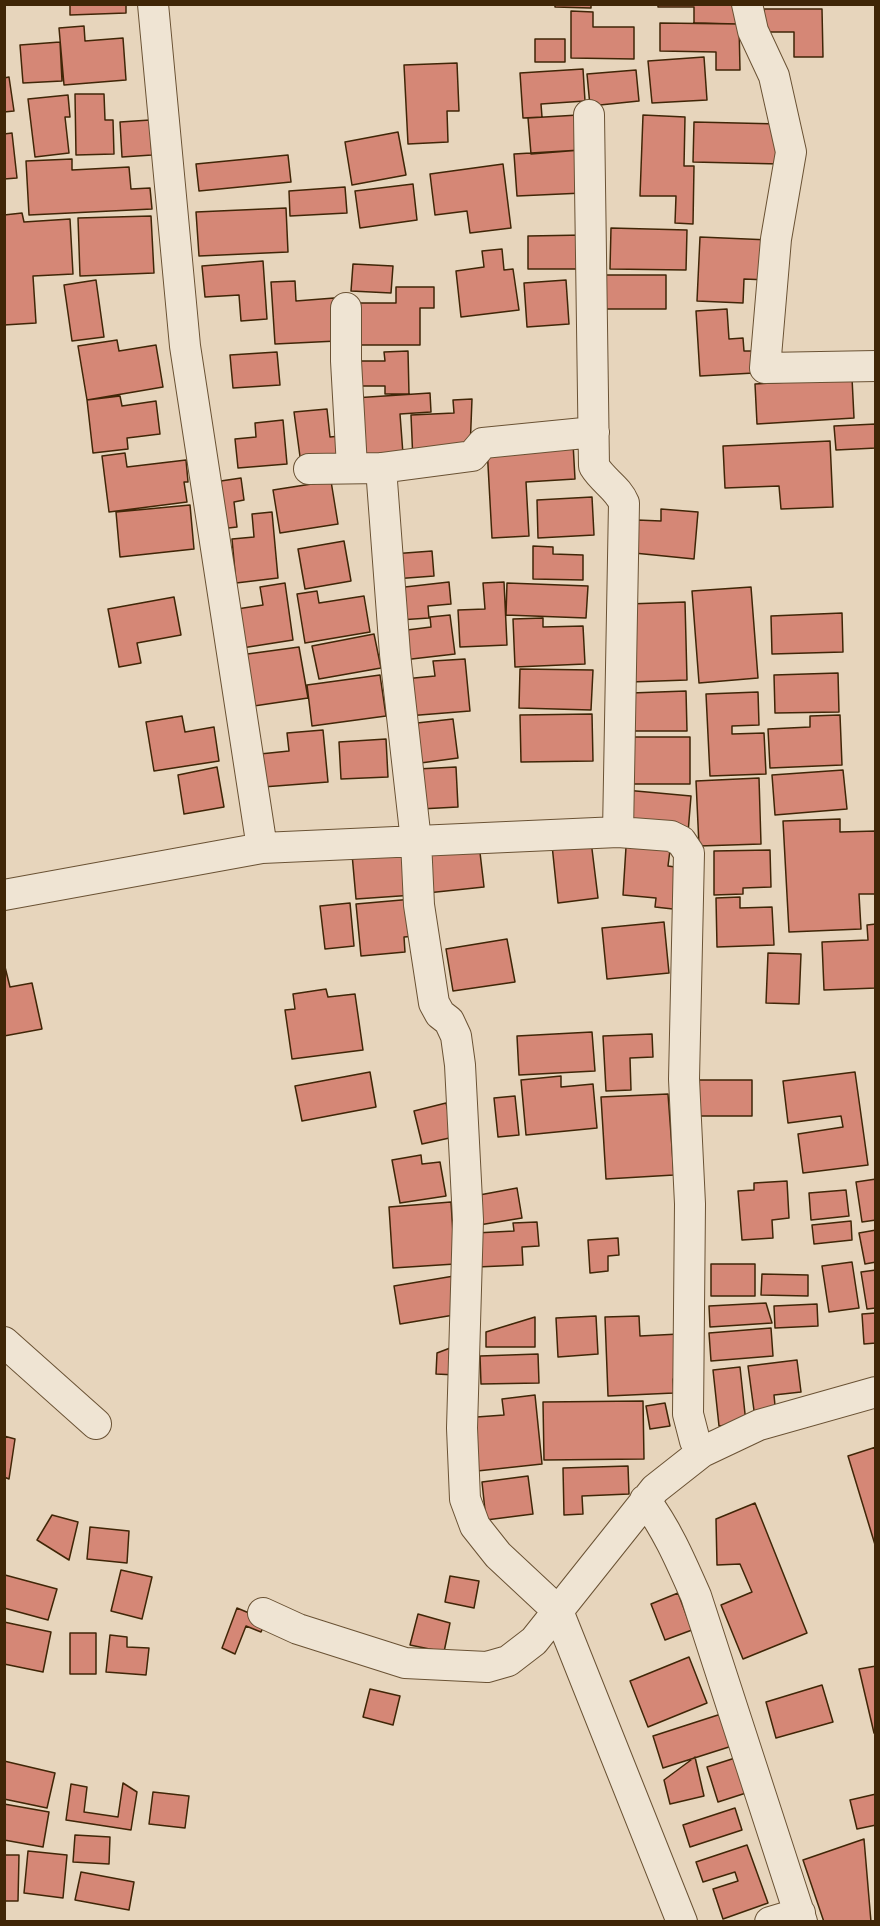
<!DOCTYPE html>
<html>
<head>
<meta charset="utf-8">
<style>
	body { margin:0 }
	#map { position:relative; width:880px; height:1926px; overflow:hidden; background:#e7d5bc; font-family:"EB Garamond",serif }
	canvas { display:block }
	.frame { position:absolute; inset:0; border:6px solid #402607; pointer-events:none }
</style>
</head>
<body>
<div id="map">
<canvas width="880" height="1926"></canvas>
<div class="frame"></div>
</div>
<script>
const ctx = document.querySelector('canvas').getContext('2d');
ctx.lineJoin = 'round';
function fill(path, color) { ctx.fillStyle = color; ctx.fill(path, 'evenodd'); }
function strokePath(path, color, width, dash) { ctx.strokeStyle = color; ctx.lineWidth = width; ctx.lineCap = dash ? 'butt' : 'round'; ctx.setLineDash(dash || []); ctx.stroke(path); }
const building = new Path2D(`
	M70 4H126V13L70 15Z
	M555 4H591V8L555 7Z
	M658 4H739V24L694 23V7H658Z
	M764 9H822L823 57H794V32H764Z
	M571 11 593 12V27H634V59L571 58Z
	M660 23 739 24 740 70H716V52L660 51Z
	M84 26 85 41 123 38 126 80 64 85 59 28Z
	M535 39H565V62H535Z
	M60 42 62 81 23 83 20 45Z
	M704 57 707 100 652 103 648 61Z
	M457 63 459 111H447L448 142 408 144 404 65Z
	M583 69 585 101 541 104 542 117 523 118 520 73Z
	M636 70 639 101 590 106 587 74Z
	M9 77 14 111 4 112V78Z
	M75 94H104L105 120H113L114 154 76 155Z
	M68 95 70 117H65L69 153 35 157 28 99Z
	M578 115 581 150 531 154 528 118Z
	M643 115 685 117 684 166H694L693 224 675 223 676 196H640Z
	M150 120 152 155 122 157 120 122Z
	M694 122 780 124V164L693 162Z
	M398 132 406 175 352 185 345 142Z
	M12 133 17 178 4 179V134Z
	M581 150 583 193 517 196 514 154Z
	M288 155 291 182 199 191 196 164Z
	M72 159V170L129 167 131 189 150 188 152 209 29 215 26 161Z
	M503 164 511 228 470 233 467 211 435 215 430 174Z
	M413 184 417 220 360 228 355 191Z
	M345 187 347 213 290 216 289 191Z
	M286 208 288 252 199 256 196 212Z
	M22 213 24 222 70 219 73 274 33 276 36 323 4 325V215Z
	M151 216 154 273 80 276 78 218Z
	M611 228 687 230 686 270 610 269Z
	M585 235 586 269H528V236Z
	M700 237 770 240 768 280 744 279 743 303 697 301Z
	M502 249 504 270 513 269 519 310 461 317 456 271 484 267 482 251Z
	M263 261 267 319 241 321 239 295 205 297 202 266Z
	M353 264 393 266 391 293 351 291Z
	M600 275H666V309H600Z
	M96 280 104 337 72 341 64 285Z
	M566 280 569 324 527 327 524 283Z
	M295 281 296 301 334 298 337 341 275 344 271 282Z
	M396 287H434V308H420V345H355V303H396Z
	M727 309 729 339 743 338 744 351H753L754 373 700 376 696 311Z
	M117 340 119 351 156 345 163 387 87 400 78 346Z
	M408 351 409 394H385V386H354L353 361H385L384 352Z
	M277 352 280 385 233 388 230 355Z
	M852 378 854 418 757 424 755 384Z
	M430 393 431 412 400 414 403 454 358 456 354 398Z
	M120 396 122 406 156 401 160 434 127 438 128 449 93 453 87 400Z
	M472 399 470 450 413 462 411 415 454 413 453 400Z
	M327 409 330 437 340 436 343 458 301 464 294 412Z
	M283 420 287 464 238 468 235 439 256 437 255 423Z
	M876 424V448L836 450 834 426Z
	M830 441 833 507 781 509 779 486 725 488 723 446Z
	M573 443 575 479 526 482 529 536 492 538 487 447Z
	M125 453 127 467 186 460 188 482H184L187 502 109 512 102 456Z
	M241 478 244 500 234 502 237 527 220 529 214 482Z
	M331 481 338 524 280 533 273 490Z
	M592 497 594 535 538 538 537 500Z
	M190 505 194 549 120 557 116 512Z
	M661 509 698 512 694 559 634 553 637 520 661 521Z
	M272 512 278 578 236 583 232 539 254 537 252 514Z
	M344 541 351 581 305 589 298 549Z
	M533 546 553 547V554L583 555V580L533 579Z
	M432 551 434 576 394 579 392 554Z
	M449 582 451 604 428 606 429 618 399 620 396 588Z
	M504 582 507 645 460 647 458 610 485 609 483 583Z
	M285 583 293 640 242 648 237 609 263 605 260 587Z
	M507 583 588 586 586 618 506 615Z
	M751 587 758 678 699 683 692 591Z
	M317 591 319 603 364 596 370 632 305 643 297 594Z
	M174 597 181 635 137 643 141 663 119 667 108 609Z
	M685 602 687 680 630 682 628 604Z
	M842 613 843 652 772 654 771 616Z
	M450 615 455 654 403 660 399 631 431 627 430 617Z
	M543 618V627L583 626 585 664 515 667 513 619Z
	M374 634 381 668 319 679 312 646Z
	M299 647 308 698 247 707 240 655Z
	M465 659 470 711 407 716 404 679 435 676 433 661Z
	M520 669 593 670 591 710 519 708Z
	M838 673 839 712 775 713 774 675Z
	M380 675 386 716 312 726 307 685Z
	M686 691 687 731H632L631 693Z
	M758 692 759 725 732 726V734L764 733 766 774 710 776 706 694Z
	M592 714 593 761 521 762 520 715Z
	M840 715 842 765 770 768 768 729 810 727V716Z
	M182 716 185 732 214 727 219 761 154 771 146 722Z
	M453 719 458 758 413 764 408 724Z
	M323 730 328 782 263 787 260 754 289 751 287 733Z
	M633 737H690V784H633Z
	M386 739 388 777 341 779 339 742Z
	M217 767 224 807 184 814 178 775Z
	M456 767 458 807 420 809 417 769Z
	M843 770 847 809 775 815 772 775Z
	M759 778 761 844 699 846 696 781Z
	M625 790 691 796 688 833 622 826Z
	M840 819V832L876 831V894H859L861 929 789 932 783 821Z
	M591 841 598 898 558 903 552 845Z
	M479 844 484 887 427 893 422 850Z
	M626 847 670 850 668 866 675 867 673 909 655 907 656 898 623 895Z
	M410 850 414 895 356 899 352 854Z
	M770 850 771 887 743 888V894L714 895V851Z
	M740 897V908L772 907 774 945 717 947 716 898Z
	M413 899 416 936 404 937 405 952 361 956 356 904Z
	M350 903 354 946 325 949 320 906Z
	M664 922 669 973 607 979 602 928Z
	M876 924V988L824 990 822 942 868 940 867 925Z
	M507 939 515 982 453 991 446 949Z
	M768 953 801 954 799 1004 766 1003Z
	M4 963 10 987 32 983 42 1029 4 1036Z
	M326 989 328 997 355 994 363 1050 292 1059 285 1010 295 1009 293 994Z
	M592 1032 595 1071 519 1075 517 1036Z
	M652 1034 653 1057 630 1058 631 1090 606 1091 603 1036Z
	M370 1072 376 1107 302 1121 295 1086Z
	M855 1072 868 1165 803 1173 798 1134 843 1127 841 1116 788 1123 783 1081Z
	M561 1076V1087L593 1084 597 1128 526 1135 521 1080Z
	M696 1080H752V1116H696Z
	M668 1094 674 1175 606 1179 601 1097Z
	M515 1096 519 1135 498 1137 494 1098Z
	M446 1103 454 1137 422 1144 414 1111Z
	M421 1155 422 1164 440 1162 446 1196 400 1203 392 1160Z
	M876 1179V1220L862 1222 856 1182Z
	M787 1181 789 1218 772 1220 773 1238 742 1240 738 1191 754 1190V1183Z
	M517 1188 522 1218 479 1225 474 1196Z
	M846 1190 849 1216 811 1220 809 1193Z
	M451 1202 455 1264 393 1268 389 1207Z
	M851 1221 852 1240 814 1244 812 1225Z
	M537 1222 539 1246 522 1247 523 1265 477 1267 475 1233 514 1231 513 1223Z
	M876 1230V1262L865 1264 859 1233Z
	M618 1238 619 1255 608 1256V1271L590 1273 588 1240Z
	M852 1262 859 1308 829 1312 822 1266Z
	M711 1264H755V1296H711Z
	M876 1270V1308L867 1309 861 1272Z
	M762 1274 808 1275V1296L761 1295Z
	M454 1276 460 1314 400 1324 394 1286Z
	M766 1303 772 1323 710 1327 709 1306Z
	M817 1304 818 1326 775 1328 774 1306Z
	M876 1313V1343L864 1344 862 1314Z
	M596 1316 598 1354 558 1357 556 1318Z
	M639 1316 640 1336 679 1334 681 1379H673L674 1393 608 1396 605 1317Z
	M535 1317V1347H486V1332Z
	M771 1328 773 1356 711 1361 709 1333Z
	M458 1345 456 1375 436 1374 437 1353Z
	M538 1354 539 1383 481 1384 480 1356Z
	M797 1360 801 1392 774 1395 776 1416 755 1418 748 1366Z
	M740 1367 746 1423 719 1426 713 1370Z
	M535 1395 542 1464 468 1472 463 1418 504 1415 502 1399Z
	M643 1401 644 1459 544 1460 543 1402Z
	M665 1403 670 1426 650 1429 646 1406Z
	M4 1436 15 1439 9 1479 4 1477Z
	M876 1447V1548L848 1456Z
	M628 1466 629 1494 582 1496 583 1514 564 1515 563 1468Z
	M528 1476 533 1514 486 1520 482 1482Z
	M755 1503 807 1633 743 1659 721 1605 752 1592 740 1564 717 1565 716 1519Z
	M52 1515 78 1522 69 1560 37 1540Z
	M90 1527 129 1531 127 1563 87 1559Z
	M121 1570 152 1577 142 1619 111 1611Z
	M5 1575 57 1589 48 1620 4 1608Z
	M450 1576 479 1581 474 1608 445 1602Z
	M678 1593 692 1630 665 1640 651 1604Z
	M237 1608 266 1620 261 1632 246 1626 235 1654 222 1648Z
	M418 1614 450 1623 444 1652 410 1645Z
	M4 1622 51 1632 43 1672 4 1664Z
	M70 1633H96V1674H70Z
	M110 1635 127 1637V1647L149 1648 146 1675 106 1672Z
	M689 1657 707 1703 648 1727 630 1681Z
	M876 1666V1733H874L859 1669Z
	M822 1685 833 1722 776 1738 766 1702Z
	M370 1689 400 1696 393 1725 363 1717Z
	M721 1714 732 1746 663 1768 653 1736Z
	M695 1757 704 1796 670 1804 664 1780Z
	M735 1758 746 1793 718 1802 707 1767Z
	M4 1761 55 1773 47 1808 4 1799Z
	M123 1783 137 1792 131 1830 66 1820 71 1784 87 1787 84 1812 118 1817Z
	M153 1792 189 1796 185 1828 149 1824Z
	M876 1794V1825L857 1829 850 1800Z
	M4 1804 49 1812 43 1847 4 1840Z
	M735 1808 742 1830 690 1847 683 1825Z
	M75 1835 110 1837 109 1864 73 1862Z
	M864 1839 871 1922H824L803 1860Z
	M747 1845 768 1903 723 1919 713 1889 738 1881 735 1872 703 1882 696 1862Z
	M28 1851 67 1855 63 1898 24 1893Z
	M4 1855H19L18 1901H4Z
	M81 1872 134 1882 129 1910 75 1900Z`);
fill(building, '#d58776');
strokePath(building, '#402607', 1.5);
const minor = new Path2D(`
	M153 4 185 346 262 848
	M747 4 753 31 774 76 791 152 776 239 765 368 876 366
	M589 115 594 466C603 481 618 488 624 503L618 832
	M346 308V361L352 467
	M381 468 395 654 416 841 419 905 434 1003 440 1014 449 1021 456 1036 460 1065 468 1220 462 1428 465 1499 475 1526 498 1555 558 1611 682 1922
	M309 469 381 468 472 456 483 443 594 432
	M4 895 262 848 618 832 671 836 681 841 689 853 684 1079 690 1204 688 1414 695 1441 702 1452 759 1425 876 1392
	M4 1342 96 1424
	M645 1500C667 1529 681 1562 696 1596L802 1922
	M263 1613 298 1629 405 1663 487 1667 508 1661 534 1641 655 1489 702 1452
	M770 1922 800 1913`);
strokePath(minor, '#6a5234', 32);
strokePath(minor, '#efe4d3', 30);
</script>
</body>
</html>
